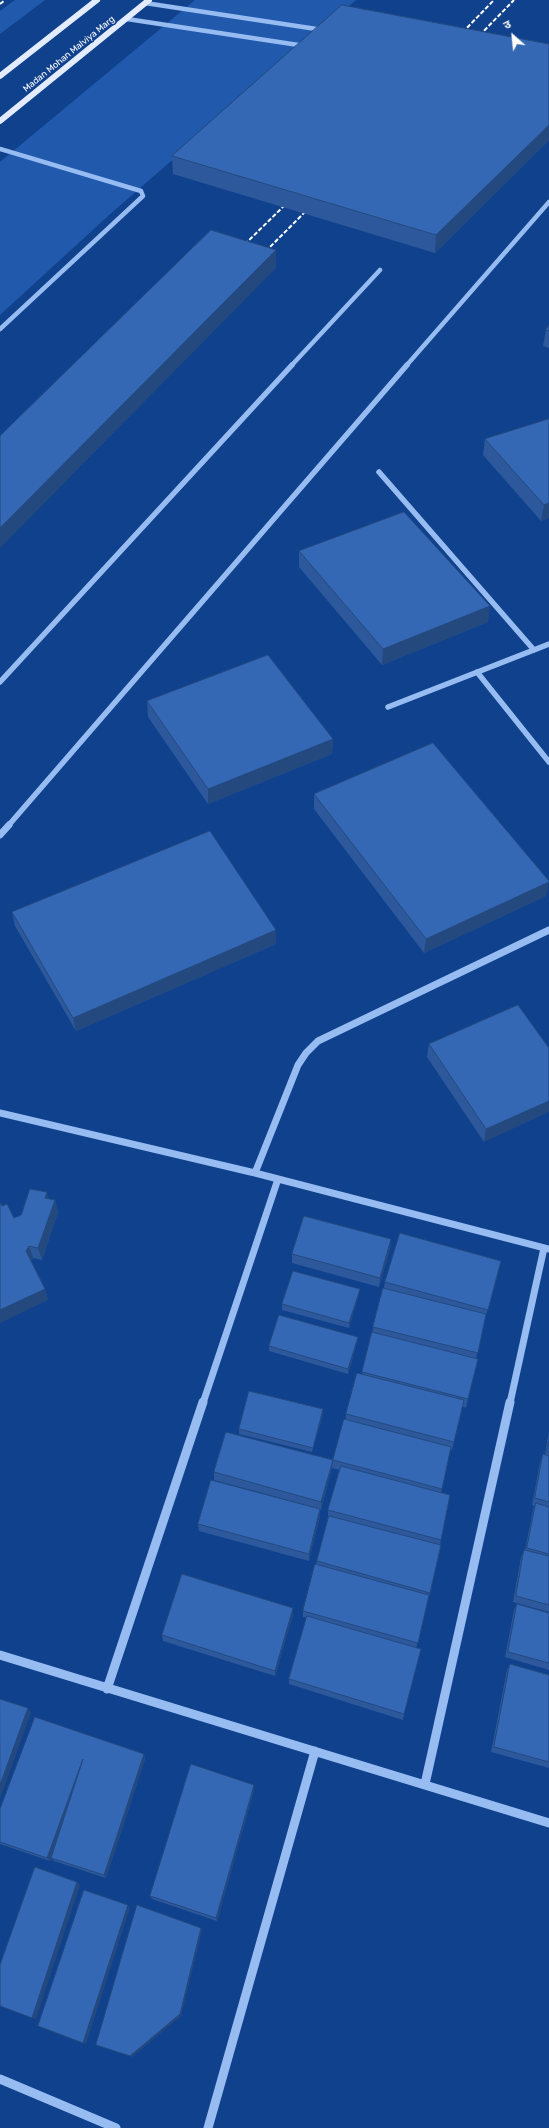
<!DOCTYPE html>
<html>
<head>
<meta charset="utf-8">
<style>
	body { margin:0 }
	#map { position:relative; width:549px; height:2128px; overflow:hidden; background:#10418d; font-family:Rubik,"Noto Sans Devanagari",sans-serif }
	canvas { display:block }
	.north { position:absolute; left:493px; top:16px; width:40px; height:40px; -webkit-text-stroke:3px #10418d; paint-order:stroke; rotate:333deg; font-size:11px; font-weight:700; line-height:16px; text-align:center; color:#fff }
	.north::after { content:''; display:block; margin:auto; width:14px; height:18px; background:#fff; clip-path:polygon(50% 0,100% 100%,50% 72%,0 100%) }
</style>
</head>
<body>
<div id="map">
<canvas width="549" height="2128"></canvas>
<div class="north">उ</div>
</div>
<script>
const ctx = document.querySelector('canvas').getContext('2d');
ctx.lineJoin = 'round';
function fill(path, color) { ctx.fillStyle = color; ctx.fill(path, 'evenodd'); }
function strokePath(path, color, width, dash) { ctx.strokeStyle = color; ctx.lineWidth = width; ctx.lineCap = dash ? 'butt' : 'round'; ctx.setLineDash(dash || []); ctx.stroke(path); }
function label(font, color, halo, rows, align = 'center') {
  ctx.font = font + ' Rubik,sans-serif'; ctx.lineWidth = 3.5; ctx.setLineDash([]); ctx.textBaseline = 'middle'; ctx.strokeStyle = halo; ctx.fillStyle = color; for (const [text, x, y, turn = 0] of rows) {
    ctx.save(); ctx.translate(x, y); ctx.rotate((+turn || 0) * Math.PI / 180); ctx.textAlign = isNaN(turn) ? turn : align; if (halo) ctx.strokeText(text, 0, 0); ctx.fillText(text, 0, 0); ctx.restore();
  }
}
fill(new Path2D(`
	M15 0H45L0 34V11Z
	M195 0H356L108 216 0 315V162Z`), '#215aad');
strokePath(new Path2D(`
	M145 3 323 30
	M127 19 305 46
	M0 149 141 191 143 196 0 329
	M291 366 380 270
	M406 366 549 202`), '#97bcf2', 4.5);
strokePath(new Path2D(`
	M379 472 534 650
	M477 672 549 762
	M0 682 292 365
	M388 707 549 644
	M8 826 407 365`), '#97bcf2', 5.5);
strokePath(new Path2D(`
	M0 835 9 825
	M0 1113 255 1173 549 1249
	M255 1173 298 1065 306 1053 318 1041 549 930
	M203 1403 278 1179
	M510 1403 544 1248`), '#97bcf2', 7);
strokePath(new Path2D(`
	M0 1655 549 1823
	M107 1689 203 1402
	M425 1784 510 1402
	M0 2079 116 2128
	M208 2128 315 1751`), '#97bcf2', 9);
strokePath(new Path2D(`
	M0 76 97 0
	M0 121 149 0`), '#e3ecff', 6);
strokePath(new Path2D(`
	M0 4 5 0
	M458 37 494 0
	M475 40 514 0
	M240 249 290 200
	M261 256 312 205`), '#fff', 2, [4.5, 2]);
fill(new Path2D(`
	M549 44V140L435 253 173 174 172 156Z
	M549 325V348L543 346 546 330Z
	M549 419V518L541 521 483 455 485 439Z
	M299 551 488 622 382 665 299 567Z
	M147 701 333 739 332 754 208 804 148 717Z
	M314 794 546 896 424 953 314 809Z
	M12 912 276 944 76 1031 15 926Z
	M429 1044 549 1048 484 1142 427 1057Z
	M49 1199 55 1200 58 1212 42 1260 33 1258 31 1261 45 1289 48 1300 2 1206 14 1218 21 1215Z
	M391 1239 390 1249 379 1287 292 1263V1254Z
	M501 1261 485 1319 476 1359 468 1399 466 1408 462 1406 452 1450 450 1449 441 1493V1540L430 1593 416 1648 404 1714 403 1720 289 1684V1679L307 1618 303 1617V1611L316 1564 317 1561 328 1518V1510L340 1470 332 1468 321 1510H320V1516L309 1561 199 1531 198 1524 288 1500 214 1480V1472L333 1460 346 1419V1414L362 1374 372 1336 373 1327 384 1288 385 1282Z
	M359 1294 349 1328 282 1310V1304Z
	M358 1337 357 1342 348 1374 269 1351V1346Z
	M323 1409V1414L312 1452 239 1434V1429Z
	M549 1431V1612L513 1602 521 1557 525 1550 533 1510 534 1506 532 1505 540 1462 543 1454H545Z
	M517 1604 549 1613V1670L505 1657 514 1610Z
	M293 1608V1614L275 1676 163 1641 162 1635Z
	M510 1664 549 1675V1768L491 1752 507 1670Z
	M144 1754 145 1759 106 1878 54 1861 51 1858 50 1861 0 1844V1809Z
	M254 1790 217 1921 152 1899 150 1896Z`), '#2d599c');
fill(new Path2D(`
	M549 125V140L435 253 436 235Z
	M276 250V268L0 548V528Z
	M549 503V518L541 521 544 505Z
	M490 606 488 622 382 665 383 649Z
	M333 739 332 754 208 804V789Z
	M549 882 546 896 424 953 426 939Z
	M276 930V944L76 1031 73 1018Z
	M549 1101V1112L484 1142 486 1129Z
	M47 1192 50 1205 45 1198Z
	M55 1200 58 1212 42 1260 38 1248Z
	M391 1239 390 1249 379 1287 380 1278Z
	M29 1246 33 1258 30 1263 26 1251Z
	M45 1289 48 1300 0 1323V1310Z
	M360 1289 359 1294 349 1328V1323Z
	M358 1337 357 1342 348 1374V1369Z
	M323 1409V1414L312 1452 313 1448Z
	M333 1460 332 1468 321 1510V1502Z
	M320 1509V1516L309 1561V1554Z
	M293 1608V1614L275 1676V1671Z
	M28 1708 31 1713 0 1799V1785Z
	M144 1754 145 1759 106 1878 104 1875Z
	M83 1759 85 1763 50 1861 47 1858Z
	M254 1785V1790L217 1921 216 1918Z
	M77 1882 80 1885 36 2019 32 2018Z
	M128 1905 130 1908 86 2044 83 2043Z
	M201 1928 202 1931 181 2016 132 2057 130 2056Z`), '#24497f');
const building = new Path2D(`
	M342 5 549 44V125L436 235 172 156Z
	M211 230 276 250 0 528V436Z
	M549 325V331L546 330Z
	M549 419V503L544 505 485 439Z
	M404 512 490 606 383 649 299 551Z
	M268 655 333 739 208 789 147 701Z
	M433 743 549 881V882L426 939 314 794Z
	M210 831 276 930 73 1018 12 912Z
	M518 1005 549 1048V1101L486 1129 429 1044Z
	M30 1189 47 1192 45 1198 55 1200 38 1248 29 1246 26 1251 45 1289 0 1310V1202L2 1206 7 1204 14 1218 21 1215Z
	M304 1216 391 1239 380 1278 292 1254Z
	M400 1233 501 1261 488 1310 385 1282Z
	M293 1271 360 1289 349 1323 282 1304Z
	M383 1288 486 1314 478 1353 373 1327Z
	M279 1315 358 1337 348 1369 269 1346Z
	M372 1332 478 1359 468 1399 362 1372Z
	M357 1373 464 1400 454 1442 346 1414Z
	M249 1391 323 1409 313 1448 239 1429Z
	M344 1419 451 1447 442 1489 333 1460Z
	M226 1432 333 1460 321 1502 214 1472Z
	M549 1441V1453L547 1452Z
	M543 1454 549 1456V1502L535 1498Z
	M341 1466 450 1495 441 1540 328 1510Z
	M211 1480 320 1509 309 1554 198 1524Z
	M536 1503 549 1507V1554L527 1548Z
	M329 1516 441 1545 430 1593 317 1561Z
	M524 1550 549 1556V1605L516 1596Z
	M315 1564 429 1595 418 1643 303 1611Z
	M182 1574 293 1608 275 1671 162 1635Z
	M517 1604 549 1613V1663L508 1652Z
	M307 1616 421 1649 404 1714 289 1679Z
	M510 1664 549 1675V1762L494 1747Z
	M0 1699 28 1708 0 1785Z
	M35 1717 144 1754 104 1875 51 1858 83 1759 47 1858 0 1842V1809Z
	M191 1764 254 1785 216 1918 150 1896Z
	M35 1867 77 1882 32 2018 0 2006V1965Z
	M84 1890 128 1905 83 2043 38 2026Z
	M137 1905 201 1928 180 2014 130 2056 96 2045Z`);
fill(building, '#3468b5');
strokePath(building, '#24497f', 1);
label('9px', '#fff', '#10418d', [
	["Madan Mohan Malviya Marg",69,54,-39]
]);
</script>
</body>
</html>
